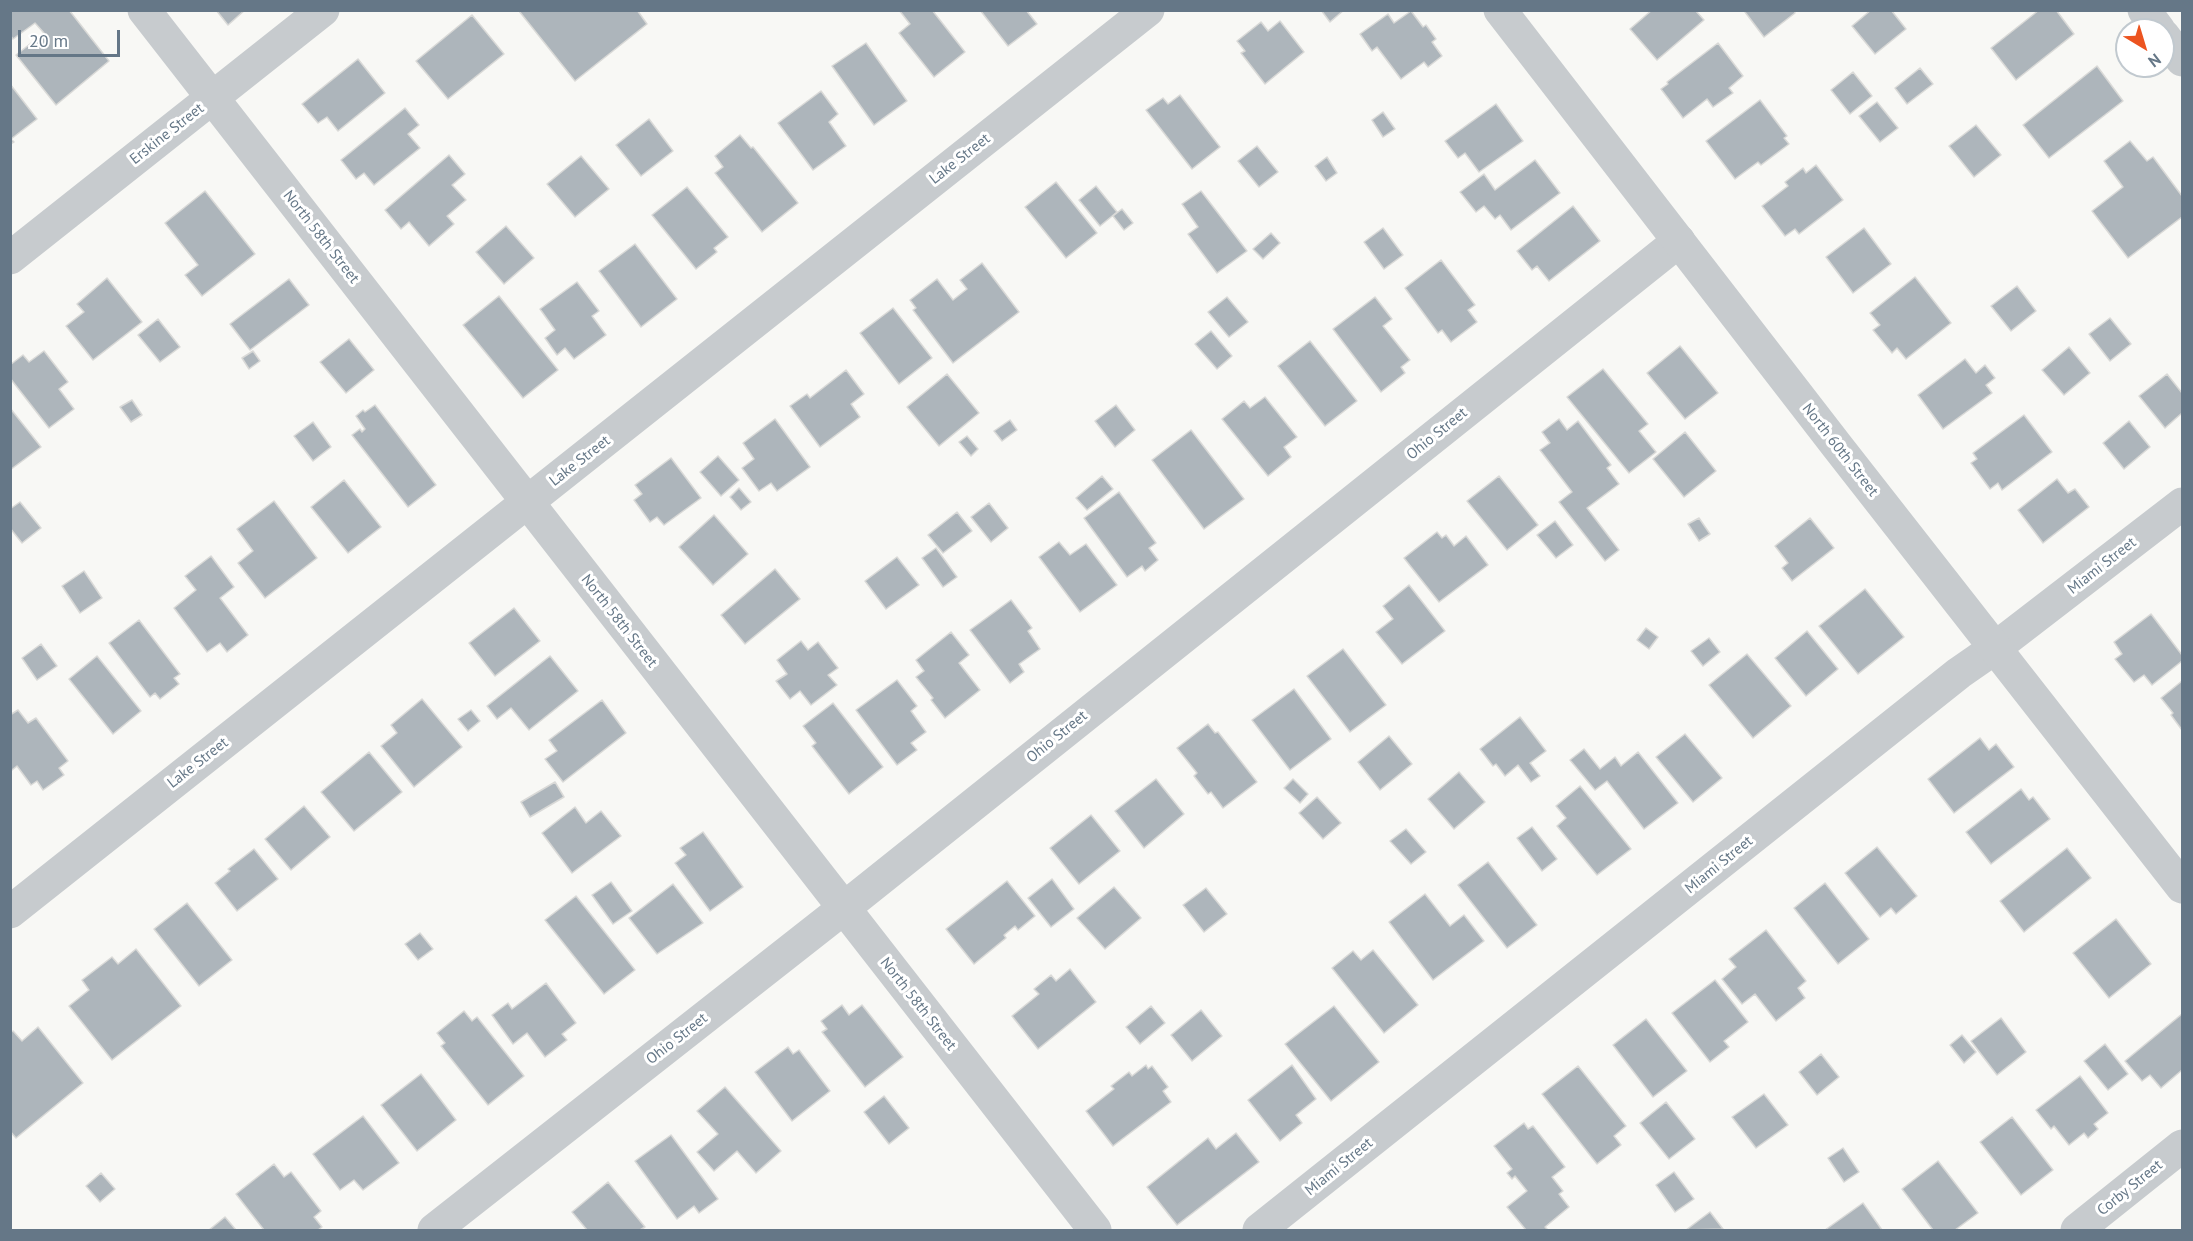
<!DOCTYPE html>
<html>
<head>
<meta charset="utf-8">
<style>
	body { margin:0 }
	#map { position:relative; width:2193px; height:1241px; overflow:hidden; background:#f8f8f5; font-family:"PT Sans",sans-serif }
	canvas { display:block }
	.frame { position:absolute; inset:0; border:12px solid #657787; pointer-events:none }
	.north { position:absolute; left:2115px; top:18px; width:60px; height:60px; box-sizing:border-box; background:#fff; border:2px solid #c1c9cf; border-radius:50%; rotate:142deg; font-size:16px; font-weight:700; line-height:24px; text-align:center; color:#657787 }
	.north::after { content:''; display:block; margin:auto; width:21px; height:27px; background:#ec5420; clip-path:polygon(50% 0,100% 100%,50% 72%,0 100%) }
	.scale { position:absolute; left:18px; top:30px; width:102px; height:27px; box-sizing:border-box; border:3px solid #657787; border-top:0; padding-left:8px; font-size:18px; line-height:21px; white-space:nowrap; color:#657787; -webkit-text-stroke:4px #fff; paint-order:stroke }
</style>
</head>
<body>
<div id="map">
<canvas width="2193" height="1241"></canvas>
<div class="frame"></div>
<div class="north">N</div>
<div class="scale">20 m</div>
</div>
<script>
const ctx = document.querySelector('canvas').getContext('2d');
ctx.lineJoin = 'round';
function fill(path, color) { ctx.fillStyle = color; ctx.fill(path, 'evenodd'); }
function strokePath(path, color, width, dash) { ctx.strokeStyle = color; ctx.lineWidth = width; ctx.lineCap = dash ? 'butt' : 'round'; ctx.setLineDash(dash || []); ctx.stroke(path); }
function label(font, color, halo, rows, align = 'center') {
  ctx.font = font + ' "PT Sans",sans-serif'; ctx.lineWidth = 6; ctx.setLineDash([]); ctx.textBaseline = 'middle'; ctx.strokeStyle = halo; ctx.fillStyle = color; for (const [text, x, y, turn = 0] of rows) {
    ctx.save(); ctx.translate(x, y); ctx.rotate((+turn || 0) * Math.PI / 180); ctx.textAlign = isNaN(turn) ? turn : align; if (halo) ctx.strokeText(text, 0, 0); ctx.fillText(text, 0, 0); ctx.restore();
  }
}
const building = new Path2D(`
	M10 10H69L109 61 56 105 16 55 44 33 35 23 13 39 10 35Z
	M216 10H245L228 25Z
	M637 10 647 24 575 81 519 11Z
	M899 10H932L965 52 934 77 899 33 910 24Z
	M980 10H1026L1037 24 1008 46Z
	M1321 10H1344L1330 22Z
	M1652 10H1695L1704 20 1657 60 1630 29Z
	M1747 10H1794L1795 13 1764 37 1745 12Z
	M1871 10H1891L1906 29 1875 54 1852 26Z
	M2039 10H2056L2074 34 2016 80 1991 48Z
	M1411 11 1423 27 1426 25 1436 39 1432 42 1442 56 1428 67 1424 62 1401 79 1377 47 1372 51 1360 34 1388 14 1394 23Z
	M472 15 504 54 448 99 416 61Z
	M1280 21 1304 52 1265 84 1241 53 1245 51 1237 41 1261 22 1268 31Z
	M866 43 907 101 874 125 832 66Z
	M1718 43 1743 76 1729 88 1733 93 1713 107 1707 99 1683 118 1661 89 1668 84 1667 82Z
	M358 59 385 93 338 131 327 117 318 123 302 104Z
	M2097 66 2123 101 2049 158 2023 125Z
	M1920 68 1933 84 1907 104 1895 88Z
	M1853 72 1872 96 1850 114 1831 90Z
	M10 84 37 119 11 139 14 142 10 144Z
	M821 91 838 114 829 122 846 146 813 170 778 123Z
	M1180 95 1220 147 1192 169 1146 110 1163 98 1168 104Z
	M1760 100 1787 136 1784 138 1789 144 1761 165 1758 162 1735 179 1706 141Z
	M1877 102 1898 128 1880 142 1859 116Z
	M1496 104 1523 141 1479 172 1465 153 1458 158 1445 141Z
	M405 108 419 125 408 134 420 148 374 185 364 173 356 179 341 160Z
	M1383 112 1395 129 1383 137 1372 120Z
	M649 119 673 151 641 176 616 145Z
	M1976 125 2001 155 1974 177 1949 146Z
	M740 135 751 148 753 147 798 203 762 232 715 173 723 167 715 156Z
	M2130 141 2147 161 2153 157 2182 196V217L2128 258 2092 211 2123 187 2104 161Z
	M1257 146 1278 172 1259 187 1238 161Z
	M449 155 465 174 452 185 466 200 447 216 454 224 429 246 409 222 401 229 385 210Z
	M581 156 609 189 575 217 547 184Z
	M1327 157 1337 173 1326 181 1315 166Z
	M1535 160 1560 193 1511 230 1500 215 1495 219 1484 206 1476 212 1460 192 1484 174 1495 190Z
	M1816 165 1843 200 1799 234 1795 229 1785 236 1762 206 1788 186 1785 182 1803 168 1806 173Z
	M1056 182 1097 233 1066 258 1025 207Z
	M1096 186 1117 212 1100 226 1079 200Z
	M687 187 728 237 714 248 717 252 696 269 652 215Z
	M205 191 255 254 202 296 185 275 198 265 165 223Z
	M1201 191 1247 251 1217 273 1188 234 1198 227 1182 204Z
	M1573 206 1600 241 1549 281 1537 266 1532 270 1517 251Z
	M1122 209 1133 223 1124 230 1113 216Z
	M506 226 534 258 504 284 476 252Z
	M1383 228 1403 255 1384 269 1364 242Z
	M1864 228 1891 264 1853 293 1826 257Z
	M1271 233 1280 243 1263 259 1253 249Z
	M635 244 677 299 641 327 599 271Z
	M1441 260 1475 305 1468 310 1477 322 1451 342 1442 330 1438 333 1405 288Z
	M982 263 1019 312 953 363 913 310 916 308 910 300 937 279 953 300 967 289 960 280Z
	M1915 277 1951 323 1906 359 1897 348 1892 353 1873 330 1880 325 1870 313Z
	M107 278 142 322 93 360 66 326 84 312 77 304Z
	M289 279 309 305 250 350 230 324Z
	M577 282 599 311 592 316 606 335 574 359 565 348 557 355 545 338 555 330 540 309Z
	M2017 286 2036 311 2011 331 1991 306Z
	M499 296 558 370 523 398 463 325Z
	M1227 297 1248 322 1229 337 1208 312Z
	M1375 297 1392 319 1383 326 1410 360 1401 367 1405 373 1381 392 1333 329Z
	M893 308 932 358 899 384 860 333Z
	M2110 318 2131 344 2110 361 2089 334Z
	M158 319 180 347 160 362 138 335Z
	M1211 331 1232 356 1217 369 1195 344Z
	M349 339 374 370 346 393 320 362Z
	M1310 341 1357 401 1325 426 1278 366Z
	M1680 346 1718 393 1685 419 1647 373Z
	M2069 347 2090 373 2064 395 2042 370Z
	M44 351 68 382 59 389 74 409 49 428 10 378V365L23 355 29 362Z
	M253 351 260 361 249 369 242 358Z
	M1965 359 1976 373 1985 365 1995 378 1986 385 1992 393 1943 429 1918 395Z
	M1603 369 1648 424 1639 431 1656 452 1629 473 1567 397Z
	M846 370 864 394 851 404 860 417 820 447 790 406 807 394 810 398Z
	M947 374 979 413 939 446 907 407Z
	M2167 374 2182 393V413L2165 428 2139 396Z
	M1265 397 1297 437 1284 447 1291 457 1268 476 1222 419 1244 401 1250 408Z
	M132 400 142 415 131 422 120 407Z
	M375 405 436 485 408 507 352 435 360 429 362 432 365 429 356 416 363 410 365 412Z
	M1116 405 1135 430 1115 447 1095 421Z
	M10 408 41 447 10 470Z
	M2024 415 2052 452 2002 490 1998 483 1990 489 1971 463 1977 459 1973 453Z
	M775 419 810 467 777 491 771 483 759 491 742 468 754 459 743 443Z
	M1559 419 1567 430 1578 421 1611 465 1607 468 1619 484 1587 508 1619 550 1605 561 1559 502 1572 492 1540 450 1550 443 1542 432Z
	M1010 420 1017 430 1002 441 994 431Z
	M2129 421 2150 447 2124 469 2103 443Z
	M313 422 331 447 313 461 294 436Z
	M1191 430 1244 499 1204 529 1152 460Z
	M1685 432 1716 471 1684 497 1653 459Z
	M967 436 978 449 971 456 959 442Z
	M718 456 739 480 721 496 700 472Z
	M671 458 701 498 664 525 657 517 650 522 634 500 642 494 635 485Z
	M1102 476 1113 489 1087 510 1076 498Z
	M1499 476 1538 525 1507 550 1467 501Z
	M2057 479 2068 493 2075 489 2089 507 2043 543 2018 510Z
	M344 480 381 527 348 553 311 507Z
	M739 488 751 502 741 510 730 497Z
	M1119 492 1156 543 1149 548 1158 560 1145 571 1142 566 1127 577 1084 518Z
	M274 501 317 558 265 598 238 563 253 551 237 529Z
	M20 502 41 528 22 543 10 528V509Z
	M989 503 1008 528 991 542 971 517Z
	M957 512 972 531 943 553 928 535Z
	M714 515 748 554 713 585 679 547Z
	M1699 518 1710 534 1699 541 1688 524Z
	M1810 518 1834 548 1792 581 1782 568 1788 563 1775 546Z
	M1555 521 1573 545 1556 558 1537 535Z
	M1437 532 1442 538 1446 535 1454 546 1466 536 1488 565 1439 602 1404 558Z
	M1059 542 1070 555 1086 544 1117 585 1080 612 1039 557Z
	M936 548 957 577 943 587 922 558Z
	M211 556 234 587 220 598 248 635 227 652 220 643 207 652 174 608 196 590 185 576Z
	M897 557 919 585 886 609 865 581Z
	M775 569 800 599 745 644 721 615Z
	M84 571 102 598 80 613 62 586Z
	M1409 585 1445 631 1402 664 1376 632 1393 619 1383 606Z
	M1865 589 1904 637 1858 674 1819 626Z
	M1011 600 1032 628 1028 631 1040 649 1019 664 1024 672 1010 683 970 630Z
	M514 608 540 641 495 676 469 643Z
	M2151 614 2182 655V661L2152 685 2144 675 2134 682 2115 659 2122 654 2114 642Z
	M139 620 180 674 174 678 179 684 160 699 155 693 150 697 109 643Z
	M1646 628 1658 637 1649 649 1637 640Z
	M1807 631 1838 669 1806 696 1775 658Z
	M951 632 969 655 959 663 980 690 945 718 931 700 933 698 916 677 924 671 916 660Z
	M1709 638 1720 652 1703 666 1691 651Z
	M801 641 808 650 818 642 838 668 828 675 837 685 811 705 800 691 790 699 776 681 787 674 777 660Z
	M41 644 57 666 37 680 22 658Z
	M1343 649 1386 705 1350 732 1307 676Z
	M1747 654 1791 706 1753 738 1709 685Z
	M97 656 141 711 113 734 69 679Z
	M550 656 578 691 529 730 511 708 497 719 487 706Z
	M897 680 917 706 911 711 926 732 911 743 917 750 897 765 856 710Z
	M2182 681V730L2171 715 2173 713 2161 698Z
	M1294 689 1331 739 1290 770 1252 720Z
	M422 699 462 747 414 787 381 746 397 733 391 725Z
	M602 700 626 733 563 782 545 759 557 751 549 740Z
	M833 703 883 767 849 794 812 746 816 743 803 726Z
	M18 710 28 723 36 718 68 761 59 768 64 775 43 790 37 781 31 785 17 766 12 770 10 767V715Z
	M471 710 480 721 468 731 458 719Z
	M1520 717 1546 751 1530 763 1540 776 1531 782 1518 765 1505 776 1496 764 1493 766 1480 749Z
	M1208 724 1215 733 1218 732 1257 782 1223 808 1211 792 1208 794 1194 776 1197 773 1177 748Z
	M1685 734 1722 778 1693 802 1656 757Z
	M1389 736 1412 764 1380 790 1358 762Z
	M1980 738 1989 750 1996 744 2014 767 1954 813 1928 779Z
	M1584 749 1600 769 1615 757 1621 766 1638 752 1678 803 1644 829 1607 781 1595 790 1570 760Z
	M369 752 402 792 354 831 321 792Z
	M1459 772 1485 802 1454 829 1428 799Z
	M1156 779 1184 814 1144 848 1115 811Z
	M1293 779 1308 794 1300 803 1284 788Z
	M555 782 564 797 530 817 521 802Z
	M1580 786 1631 849 1597 875 1557 826 1566 818 1556 806Z
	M2021 789 2029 800 2033 797 2050 819 1991 864 1966 832Z
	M1317 797 1341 823 1323 839 1299 813Z
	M304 806 330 837 291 870 265 839Z
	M575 807 586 823 601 811 621 836 572 873 542 833Z
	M1091 815 1120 851 1079 884 1050 848Z
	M1532 827 1557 859 1542 871 1517 838Z
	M1406 829 1426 852 1411 864 1390 841Z
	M703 832 743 887 710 911 675 863 686 855 680 848Z
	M1877 847 1917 896 1896 914 1891 908 1880 917 1845 873Z
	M2067 848 2091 878 2024 932 2000 901Z
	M254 849 278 879 237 911 215 883 230 871 228 869Z
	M1488 862 1537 925 1507 948 1458 885Z
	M1052 879 1074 909 1051 927 1028 898Z
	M1007 881 1035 916 1018 930 1015 926 1004 935 1006 938 974 964 946 929Z
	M611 882 632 911 613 924 592 895Z
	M1825 883 1869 939 1838 964 1794 908Z
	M673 884 703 923 657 954 629 918Z
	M1114 887 1141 918 1105 949 1077 918Z
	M1206 888 1227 914 1204 932 1183 905Z
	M1425 894 1450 926 1464 915 1484 941 1433 980 1389 922Z
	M576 896 635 970 604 994 545 920Z
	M187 903 232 960 199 986 154 929Z
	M2116 919 2151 964 2109 998 2073 953Z
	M1766 930 1806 981 1798 988 1805 998 1776 1021 1755 994 1742 1004 1722 979 1736 967 1729 959Z
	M420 933 433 949 418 960 405 944Z
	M136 949 181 1006 112 1060 69 1006 89 990 82 980 112 957 118 964Z
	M1373 950 1418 1005 1384 1033 1332 968 1353 951 1361 960Z
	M1070 969 1096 1002 1038 1049 1012 1016 1039 994 1034 989 1051 975 1056 981Z
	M1715 980 1748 1022 1724 1041 1729 1047 1710 1062 1672 1013Z
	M546 983 576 1023 562 1034 567 1040 545 1057 527 1033 513 1044 492 1015 508 1003 512 1009Z
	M842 1005 849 1015 862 1005 903 1057 865 1087 822 1032 827 1029 821 1021Z
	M1151 1006 1165 1023 1140 1044 1126 1027Z
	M1334 1006 1379 1062 1331 1101 1285 1044Z
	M1201 1010 1222 1036 1192 1061 1171 1035Z
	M464 1011 472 1021 477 1017 524 1076 488 1105 441 1046 445 1043 437 1033Z
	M2182 1014V1070L2161 1088 2150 1075 2142 1081 2125 1061Z
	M2001 1018 2026 1052 1997 1075 1971 1041Z
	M1646 1019 1687 1071 1653 1097 1613 1045Z
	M38 1027 83 1083 16 1138 10 1131V1033L13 1031 22 1041Z
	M1962 1035 1976 1052 1964 1063 1950 1045Z
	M2105 1044 2128 1074 2108 1090 2084 1061Z
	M788 1047 793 1054 799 1050 830 1091 792 1121 755 1072Z
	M1821 1054 1839 1077 1817 1095 1799 1072Z
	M1146 1065 1148 1069 1152 1066 1168 1087 1163 1091 1171 1102 1113 1146 1086 1111 1114 1089 1111 1086 1129 1072 1132 1076Z
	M1292 1065 1316 1099 1296 1115 1302 1123 1280 1141 1248 1100Z
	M1578 1066 1626 1126 1614 1136 1621 1145 1597 1164 1542 1094Z
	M421 1074 456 1120 417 1151 381 1105Z
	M2080 1076 2108 1113 2094 1124 2098 1129 2088 1138 2084 1133 2069 1145 2054 1126 2051 1129 2036 1110Z
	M725 1087 781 1151 756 1173 737 1151 714 1171 697 1152 718 1134 697 1111Z
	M1764 1094 1788 1125 1756 1148 1732 1117Z
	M884 1096 909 1128 889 1144 864 1112Z
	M1666 1102 1695 1139 1669 1159 1640 1123Z
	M363 1116 399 1163 363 1190 354 1180 340 1190 313 1154Z
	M2012 1117 2053 1170 2021 1195 1980 1142Z
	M1524 1123 1528 1129 1533 1126 1565 1167 1552 1177 1563 1191 1559 1194 1569 1207 1545 1227 1548 1230H1526L1507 1207 1527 1191 1515 1176 1512 1179 1507 1173 1512 1169 1494 1146Z
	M1236 1133 1259 1162 1177 1225 1147 1187 1208 1138 1216 1149Z
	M671 1135 718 1199 699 1213 694 1206 677 1219 635 1161Z
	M1843 1148 1859 1172 1844 1182 1828 1158Z
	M1938 1161 1978 1213 1955 1230H1933L1902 1189Z
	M274 1164 284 1177 291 1172 321 1211 314 1217 322 1227 318 1230H264L236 1194Z
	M1674 1172 1694 1199 1675 1212 1656 1185Z
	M101 1173 115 1189 100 1202 86 1186Z
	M608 1182 645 1227 640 1230H587L572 1212Z
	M1863 1203 1882 1230H1825Z
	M1710 1212 1723 1229 1686 1230Z
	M225 1217 236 1230H209Z`);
fill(building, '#adb5bb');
strokePath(building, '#d9d9d7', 1.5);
strokePath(new Path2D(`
	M144 10 1095 1230
	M2144 10 2159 30
	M2163 35 2182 60
	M10 258 323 10
	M10 912 1148 10
	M434 1230 844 908 1679 241
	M1259 1230 1959 673 1995 648 2182 504
	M2077 1230 2182 1146`), '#c7cbce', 33);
strokePath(new Path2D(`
	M1500 10 1837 446 2182 887`), '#c7cbce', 33);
label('15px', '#657787', '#fff', [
	["Erskine Street",167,134,-38],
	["Lake Street",960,159,-38],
	["North 58th Street",321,237,52],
	["Ohio Street",1437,434,-39],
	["North 60th Street",1840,450,52],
	["Lake Street",580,461,-38],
	["Miami Street",2102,566,-38],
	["North 58th Street",619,621,52],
	["Ohio Street",1057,737,-39],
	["Lake Street",198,763,-38],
	["Miami Street",1719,865,-39],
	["North 58th Street",918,1004,52],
	["Ohio Street",677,1039,-38],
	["Miami Street",1339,1167,-39],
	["Corby Street",2130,1188,-39]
]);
</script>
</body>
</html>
